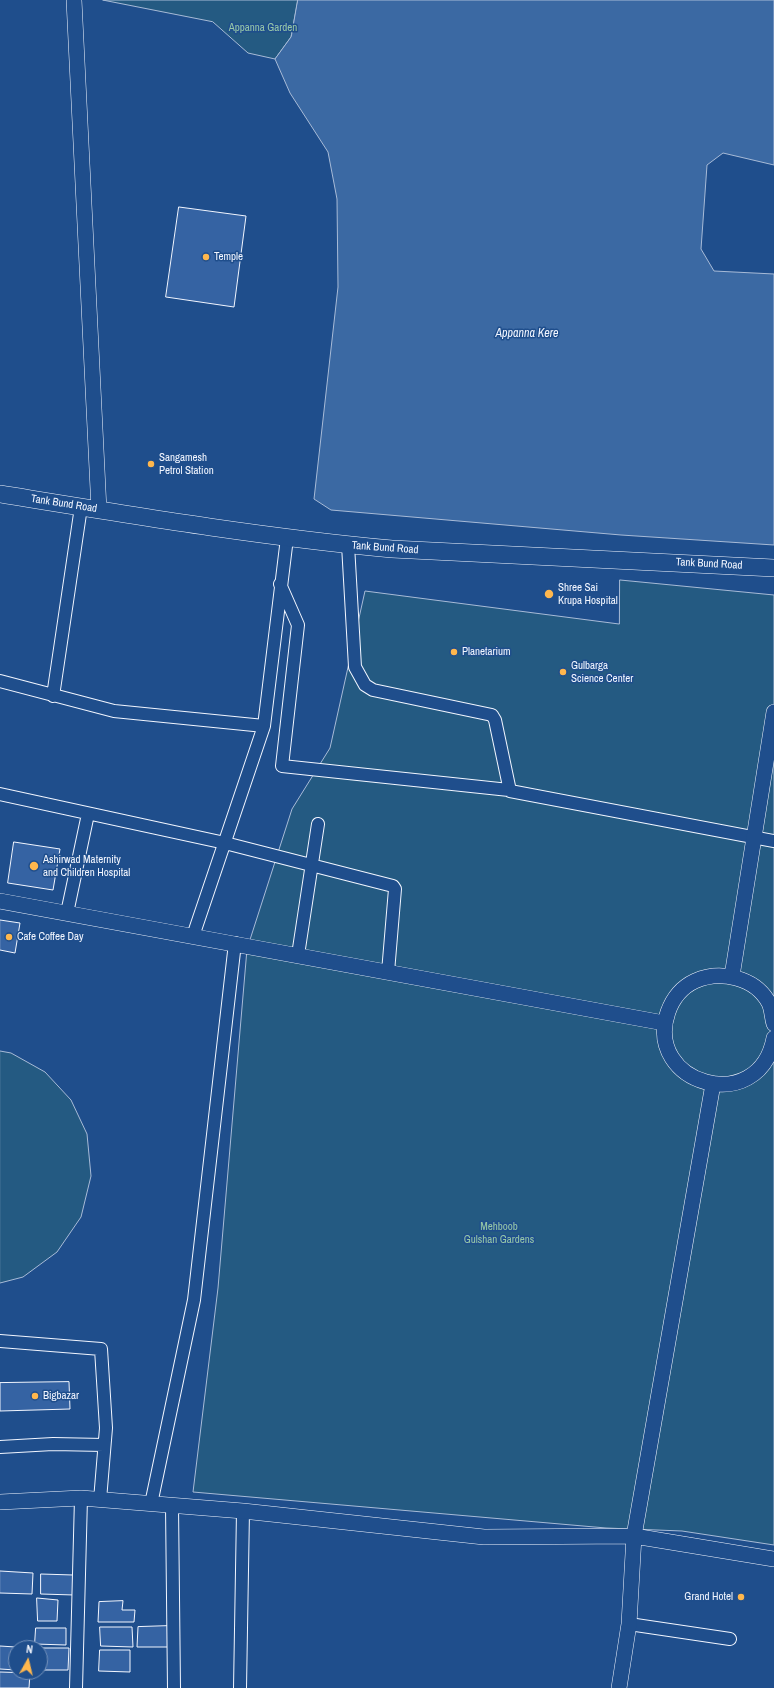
<!DOCTYPE html>
<html>
<head>
<meta charset="utf-8">
<style>
	body { margin:0 }
	#map { position:relative; width:774px; height:1688px; overflow:hidden; background:#1f4e8c; font-family:"Archivo Narrow",sans-serif }
	canvas { display:block }
	.north { position:absolute; left:8px; top:1640px; width:40px; height:40px; box-sizing:border-box; background:#1f4e8c; border:1px solid #7391ba; border-radius:50%; rotate:8deg; font-size:11px; font-weight:700; line-height:16px; text-align:center; color:#f2f6ff }
	.north::after { content:''; display:block; margin:auto; width:14px; height:18px; background:#ffb74d; clip-path:polygon(50% 0,100% 100%,50% 72%,0 100%) }
</style>
</head>
<body>
<div id="map">
<canvas width="774" height="1688"></canvas>
<div class="north">N</div>
</div>
<script>
const ctx = document.querySelector('canvas').getContext('2d');
ctx.lineJoin = 'round';
function fill(path, color) { ctx.fillStyle = color; ctx.fill(path, 'evenodd'); }
function strokePath(path, color, width, dash) { ctx.strokeStyle = color; ctx.lineWidth = width; ctx.lineCap = dash ? 'butt' : 'round'; ctx.setLineDash(dash || []); ctx.stroke(path); }
function label(font, color, halo, rows, align = 'center') {
  ctx.font = font + ' "Archivo Narrow",sans-serif'; ctx.lineWidth = 3; ctx.setLineDash([]); ctx.textBaseline = 'middle'; ctx.strokeStyle = halo; ctx.fillStyle = color; for (const [text, x, y, turn = 0] of rows) {
    ctx.save(); ctx.translate(x, y); ctx.rotate((+turn || 0) * Math.PI / 180); ctx.textAlign = isNaN(turn) ? turn : align; if (halo) ctx.strokeText(text, 0, 0); ctx.fillText(text, 0, 0); ctx.restore();
  }
}
const green = new Path2D(`
	M103 0H298L291 37 275 59 248 53 213 22Z
	M620 580 774 595V1545L682 1531 606 1528 193 1492 218 1288 247 949 292 809 330 748 365 591 619 624Z
	M0 1051 11 1053 45 1072 71 1100 87 1134 91 1176 81 1217 57 1252 23 1277 0 1283Z`);
fill(green, '#245a82');
strokePath(green, '#a8bbd7', 1);
const water = new Path2D(`
	M298 0H774V165L723 153 707 165 701 249 714 271 774 274V545L621 535 331 510 314 499 338 287 337 199 328 152 290 93 275 59 291 37Z`);
fill(water, '#3b69a3');
strokePath(water, '#a8bbd7', 1);
const building = new Path2D(`
	M179 207 246 216 234 307 166 297Z
	M14 842 60 849 53 890 8 883Z
	M0 920 20 923 15 953 0 950Z
	M69 1382 70 1409 0 1411V1383Z
	M0 1571 33 1573 32 1594 0 1593Z
	M41 1574 73 1575 74 1595 41 1594Z
	M37 1598 58 1600 57 1621H38Z
	M123 1601 122 1610H135L134 1622H98L99 1602Z
	M169 1626V1647H137L138 1627Z
	M100 1627H132L133 1647 101 1646Z
	M36 1628H66V1645L35 1644Z
	M0 1646 31 1648H16V1670L0 1669Z
	M36 1648H69L68 1670H40V1648Z
	M100 1650H130V1672L99 1671Z
	M0 1672 30 1673 29 1688H0Z`);
fill(building, '#3563a3');
strokePath(building, '#f2f6ff', 1);
const minor = new Path2D(`
	M348 545 355 667 365 685 373 690 492 715 495 720 510 791 774 841
	M280 584 298 625 282 766 509 790
	M0 681 114 711 264 726
	M53 696 81 507
	M0 794 225 843 393 886 395 889 388 972
	M67 913 88 814
	M193 936 264 726 287 538
	M298 955 318 824
	M0 1341 101 1349 106 1428 100 1500
	M0 1447 53 1444 104 1445
	M151 1504 194 1300 235 943
	M172 1506 174 1688
	M629 1624 730 1639
	M76 1688 81 1498
	M240 1688 243 1511`);
const tertiary = new Path2D(`
	M74 0 99 510
	M0 901 664 1023
	M732 976 774 712
	M774 1024C772 1018 772 1009 769 1003 755 977 720 970 695 981 682 987 673 998 668 1012 643 1084 759 1118 774 1038
	M0 1502 81 1498 243 1511 484 1537 634 1536 774 1559
	M619 1688 629 1624 634 1536 713 1084`);
const secondary = new Path2D(`
	M0 494C130 515 261 537 392 549L774 568`);
strokePath(minor, '#f2f6ff', 14);
strokePath(tertiary, '#f2f6ff', 16);
strokePath(secondary, '#f2f6ff', 18);
strokePath(minor, '#1f4e8c', 12);
strokePath(tertiary, '#1f4e8c', 15);
strokePath(secondary, '#1f4e8c', 17);
for (const [x, y, r, color] of [
	[206,257,4,"#ffb74d"],
	[151,464,4,"#ffb74d"],
	[549,594,5,"#ffb74d"],
	[454,652,4,"#ffb74d"],
	[563,672,4,"#ffb74d"],
	[34,866,5,"#ffb74d"],
	[9,937,4,"#ffb74d"],
	[35,1396,4,"#ffb74d"],
	[741,1597,4,"#ffb74d"]
]) { const dot = new Path2D(); dot.arc(x, y, r, 0, 2 * Math.PI); ctx.fillStyle = color; ctx.fill(dot); strokePath(dot, '#1f4e8c', 1.5); }
label('11px', '#97c8a6', '#1f4e8c', [
	["Appanna Garden",263,28],
	["Mehboob",499,1227],
	["Gulshan Gardens",499,1240]
]);
label('11px', '#f2f6ff', '#1f4e8c', [
	["Temple",214,257],
	["Sangamesh",159,458],
	["Petrol Station",159,471],
	["Shree Sai",558,588],
	["Krupa Hospital",558,601],
	["Planetarium",462,652],
	["Gulbarga",571,666],
	["Science Center",571,679],
	["Ashirwad Maternity",43,860],
	["and Children Hospital",43,873],
	["Cafe Coffee Day",17,937],
	["Bigbazar",43,1396],
	["Grand Hotel",733,1597,"right"]
], 'left');
label('11px', '#f2f6ff', '#1f4e8c', [
	["Tank Bund Road",64,504,9],
	["Tank Bund Road",385,548,4],
	["Tank Bund Road",709,564,3]
]);
label('italic 12px', '#f2f6ff', '#1f4e8c', [
	["Appanna Kere",527,334]
]);
</script>
</body>
</html>
